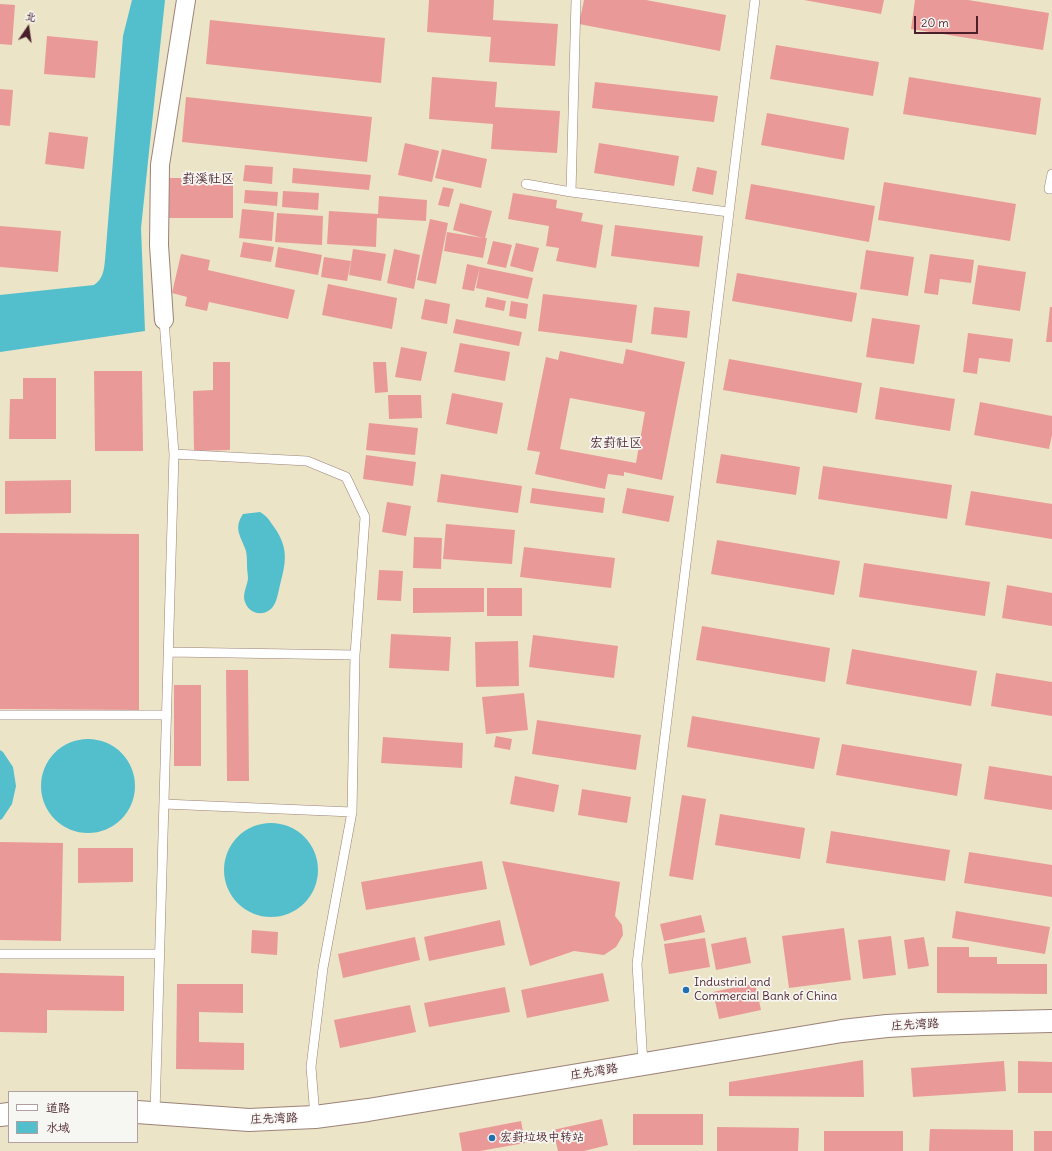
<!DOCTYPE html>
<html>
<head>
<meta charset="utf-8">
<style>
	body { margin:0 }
	#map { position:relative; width:1052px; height:1151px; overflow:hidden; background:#ece4c6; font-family:Delius,"LXGW WenKai TC",sans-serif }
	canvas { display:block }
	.legend { position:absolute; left:8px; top:1091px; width:130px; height:52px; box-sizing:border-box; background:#f6f6f2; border:1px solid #b1a0a2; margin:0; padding:5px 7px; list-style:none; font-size:12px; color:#4a1f2b }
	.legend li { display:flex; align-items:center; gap:8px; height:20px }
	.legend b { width:20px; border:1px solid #b1a0a2 }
	.north { position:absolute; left:8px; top:8px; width:40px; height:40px; -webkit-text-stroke:3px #f6f6f2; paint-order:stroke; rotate:13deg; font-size:11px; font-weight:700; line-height:16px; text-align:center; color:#4a1f2b }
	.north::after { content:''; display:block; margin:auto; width:14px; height:18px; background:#4a1f2b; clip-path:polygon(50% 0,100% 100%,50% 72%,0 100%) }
	.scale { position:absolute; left:914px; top:16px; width:64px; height:18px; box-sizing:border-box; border:2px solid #4a1f2b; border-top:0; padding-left:5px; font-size:12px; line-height:14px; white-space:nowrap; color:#4a1f2b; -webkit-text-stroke:3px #f6f6f2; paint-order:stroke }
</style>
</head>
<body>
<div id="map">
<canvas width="1052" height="1151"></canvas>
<ul class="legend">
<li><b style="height:5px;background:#fff"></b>道路</li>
<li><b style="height:11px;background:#53bfcd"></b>水域</li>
</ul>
<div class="north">北</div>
<div class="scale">20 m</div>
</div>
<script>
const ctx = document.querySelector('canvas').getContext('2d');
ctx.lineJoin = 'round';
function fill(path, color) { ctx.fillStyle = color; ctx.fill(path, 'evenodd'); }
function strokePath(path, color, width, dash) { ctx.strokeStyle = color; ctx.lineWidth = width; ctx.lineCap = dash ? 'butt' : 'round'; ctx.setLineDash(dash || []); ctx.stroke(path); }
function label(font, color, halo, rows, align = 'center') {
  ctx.font = font + ' Delius,"LXGW WenKai TC",sans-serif'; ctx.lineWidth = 3.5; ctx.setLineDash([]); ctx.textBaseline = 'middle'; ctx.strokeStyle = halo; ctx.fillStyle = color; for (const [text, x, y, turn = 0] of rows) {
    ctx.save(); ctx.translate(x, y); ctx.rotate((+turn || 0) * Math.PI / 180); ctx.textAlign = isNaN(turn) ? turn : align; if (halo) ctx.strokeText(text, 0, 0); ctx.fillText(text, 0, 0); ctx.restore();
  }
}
fill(new Path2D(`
	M132 0H165L141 228 145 331 0 352V295L94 285C103 279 104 270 105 260L123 36Z
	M260 512C268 517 269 520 274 527 289 548 286 562 280 585 278 593 277 602 272 608 263 617 249 614 245 602 242 595 247 586 248 579 248 575 247 570 247 566 247 561 247 556 246 551 241 536 233 529 243 514Z
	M41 786a47 47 0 1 1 94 0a47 47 0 1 1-94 0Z
	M0 750 3 752 13 767 16 786 12 804 2 819 0 820Z
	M224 870a47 47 0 1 1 94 0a47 47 0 1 1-94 0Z`), '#53bfcd');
fill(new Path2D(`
	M429 0H494L493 20 558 24 555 66 489 62 491 37 427 32Z
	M584 0H646L726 15 720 51 579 24Z
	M804 0H884L881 14Z
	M915 0H968L1049 13 1043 50 911 29Z
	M0 4 15 5 12 45 0 44Z
	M210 20 385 38 381 83 206 64Z
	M47 36 98 41 95 78 44 74Z
	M776 45 879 62 873 96 770 79Z
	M432 77 497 82 495 107 560 111 557 153 491 149 493 124 429 119Z
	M909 77 1041 98 1036 135 903 114Z
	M595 82 718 96 714 122 592 108Z
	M0 89 13 90 10 126 0 125Z
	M186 97 372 117 367 162 182 142Z
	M767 113 849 128 844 160 761 145Z
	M49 132 88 137 84 169 45 164Z
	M405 143 439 151 432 182 398 175Z
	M599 143 679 156 674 186 594 173Z
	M442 149 487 159 481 188 435 178Z
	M245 165 273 167 272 184 243 181Z
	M697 167 717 171 713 195 692 191Z
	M293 168 371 175 369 190 292 183Z
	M164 178H233V218H164Z
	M884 182 1016 204 1010 241 878 220Z
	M751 184 875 206 869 242 745 219Z
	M443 187 454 189 449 207 438 205Z
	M245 190 278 192 277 206 244 203Z
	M283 191 319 193 318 210 282 207Z
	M513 193 557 200 556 208 583 213 581 221 603 225 596 268 556 261 559 248 546 246 549 226 508 219Z
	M379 196 427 200 426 221 377 218 376 247 327 244 329 211 378 214Z
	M460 203 492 211 485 238H487L483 258 444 251 447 232 483 238 453 230Z
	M242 209 274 212 272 241 239 238Z
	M277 213 323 216 322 245 275 242Z
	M430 219 448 223 436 284 417 280Z
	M615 225 703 236 699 267 611 256Z
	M0 226 61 231 58 272 0 267Z
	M493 241 512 245 506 268 487 264Z
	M243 242 274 247 271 262 240 257Z
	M516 243 539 248 533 272 510 266Z
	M278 247 322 255 318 275 275 267Z
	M353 249 386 254 381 281 349 275Z
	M394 249 420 255 414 289 387 283Z
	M866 250 914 257 908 296 860 289Z
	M181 254 210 260 208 270 295 290 288 319 209 302 207 311 185 306 187 297 172 293Z
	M930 254 974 260 971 283 940 279 938 295 924 293Z
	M324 257 351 261 347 281 321 277Z
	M467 264 480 267 474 291 462 289Z
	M978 265 1026 272 1020 311 972 304Z
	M480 267 533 278 528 299 476 288Z
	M737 273 857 293 852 322 732 301Z
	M328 284 397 298 392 329 322 315Z
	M543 294 637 305 632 343 538 331Z
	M487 297 506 301 504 311 485 307Z
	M425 299 450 304 447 324 421 319Z
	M511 301 528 304 526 319 509 316Z
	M654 307 690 311 687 338 651 334Z
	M1050 307H1052V342H1046Z
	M872 318 920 325 914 364 866 357Z
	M456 319 522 332 519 346 453 333Z
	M968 333 1013 339 1010 362 979 358 977 374 963 372Z
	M460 343 510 352 505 381 454 372Z
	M401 347 427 352 421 381 395 377Z
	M626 349 685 362 662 480 624 472V476L608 474 605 489 535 474 540 452 527 450 546 357 558 360 560 351 623 364ZM570 398 645 412 636 463 560 449Z
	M729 359 862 383 857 413 723 390Z
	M213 362H230V450L194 451 193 391 213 390Z
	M373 362H386L388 392 375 393Z
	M94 371H142L143 451H95Z
	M23 378H56V439H9L10 399H23Z
	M880 387 955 399 950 431 875 419Z
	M452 393 503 403 497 434 446 424Z
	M388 395H421L422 418 389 419Z
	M980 402 1052 416V435L1049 449 974 435Z
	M369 423 418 428 415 455 366 450Z
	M721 454 800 467 796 495 716 483Z
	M366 455 416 462 413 486 363 479Z
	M823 466 952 485 947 519 818 499Z
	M441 474 522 486 518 513 437 502Z
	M71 480V513L5 514V481Z
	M532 488 605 498 603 513 530 503Z
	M627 488 674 496 669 522 622 513Z
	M971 491 1052 504V539L965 525Z
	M387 502 411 506 406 536 382 532Z
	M446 524 515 530 512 564 443 559Z
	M0 533 139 534V710L0 709Z
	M414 537 442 538 441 569 413 568Z
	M717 540 840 561 834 595 711 574Z
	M524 547 615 558 611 588 520 577Z
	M864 563 990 582 985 616 859 597Z
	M379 570 403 571 401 601 377 600Z
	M1007 585 1052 593V626L1002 618Z
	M413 588H484V612L413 613Z
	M487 588H522V616H487Z
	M702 626 830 648 825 682 696 660Z
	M391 634 451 637 449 671 389 668Z
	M533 635 618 646 614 678 529 667Z
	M518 641 519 686 476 687 475 642Z
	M852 649 977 671 971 706 846 684Z
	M226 670H248L249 781H227Z
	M996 673 1052 682V716L991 706Z
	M174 685H201V766H174Z
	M524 693 528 730 486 734 482 697Z
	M692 716 820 738 814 769 687 747Z
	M537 720 641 735 636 770 532 754Z
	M496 736 512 739 510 750 494 747Z
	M383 737 463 743 462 768 381 763Z
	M842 744 962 764 957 796 836 775Z
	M989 766 1052 776V810L984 799Z
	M515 776 559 785 554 812 510 804Z
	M582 789 631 797 627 823 578 815Z
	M682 795 706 799 693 880 669 876Z
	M720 814 805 828 800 859 715 845Z
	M831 831 950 850 945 881 826 863Z
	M0 842 63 843 61 941 0 940Z
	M78 848H133V882L78 883Z
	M969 852 1052 865V897L964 883Z
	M482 861 487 889 366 910 361 882Z
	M502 861 620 882 615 916 622 925 623 935 616 947 604 955 574 951 530 966Z
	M956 911 1050 927 1045 954 952 938Z
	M701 915 705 932 664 941 660 924Z
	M500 920 505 945 429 961 424 937Z
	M844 928 851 980 789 988 782 936Z
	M252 930 278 932 277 955 251 953Z
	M891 936 896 975 863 979 858 940Z
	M415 937 420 960 343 978 338 954Z
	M746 937 751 963 716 970 711 944Z
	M924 937 929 966 908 969 904 940Z
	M705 938 710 967 669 974 664 944Z
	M937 947H969V957H997V964H1047V994L937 993Z
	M0 973 124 976V1011L47 1010V1033L0 1032Z
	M603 973 609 1001 527 1018 521 990Z
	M755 983 761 1010 719 1019 713 992Z
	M177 984H243V1013L199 1012V1042L244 1043V1070L176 1069Z
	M505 987 510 1012 429 1027 424 1003Z
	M410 1005 416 1032 340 1048 334 1020Z
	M863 1060 864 1097 729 1096V1082Z
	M1004 1061 1006 1091 913 1097 911 1068Z
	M1018 1061 1052 1062V1093H1018Z
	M633 1114H703V1145H633Z
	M602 1119 608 1145 584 1151H558L553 1130Z
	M521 1121 525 1143 480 1151H462L459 1133Z
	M717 1127 799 1128 798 1151H717Z
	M930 1129 1013 1130V1151H929Z
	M824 1131H903V1151H824Z
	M1034 1131H1052V1151H1034Z`), '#e99a98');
const lane = new Path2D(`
	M576 0 571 192 729 212
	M1052 174 1049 189H1052
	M526 184 571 192
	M174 454 307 461 346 477 365 517 355 655 352 812 323 968 311 1067 315 1117
	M169 652 355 655
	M0 715H167
	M164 804 352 812
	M0 954H160
	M643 1064 637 964 755 0
	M155 1113 174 454 164 320`);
const street = new Path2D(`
	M164 320 159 245 160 165 186 0`);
const secondary = new Path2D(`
	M137 1112 249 1120 315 1117 368 1110 842 1031 887 1026 922 1024 1052 1021
	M0 1115 9 1114`);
strokePath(lane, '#9b8278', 10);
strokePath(street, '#9b8278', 20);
strokePath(secondary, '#9b8278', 24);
strokePath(lane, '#fff', 9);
strokePath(street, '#fff', 18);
strokePath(secondary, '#fff', 22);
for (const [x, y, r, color] of [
	[686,990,4,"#1f6fb2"],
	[492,1138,4,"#1f6fb2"]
]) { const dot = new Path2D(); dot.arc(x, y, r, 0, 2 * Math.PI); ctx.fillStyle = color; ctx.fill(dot); strokePath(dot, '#f6f6f2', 1.5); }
label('12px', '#4a1f2b', '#f6f6f2', [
	["Industrial and",694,983],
	["Commercial Bank of China",694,997],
	["宏葑垃圾中转站",500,1138]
], 'left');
label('12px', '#4a1f2b', '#f6f6f2', [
	["庄先湾路",915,1025,-3],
	["庄先湾路",594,1072,-9],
	["庄先湾路",274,1119,-2]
]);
label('13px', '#4a1f2b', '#f6f6f2', [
	["葑溪社区",208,179],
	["宏葑社区",616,443]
]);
</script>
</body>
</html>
